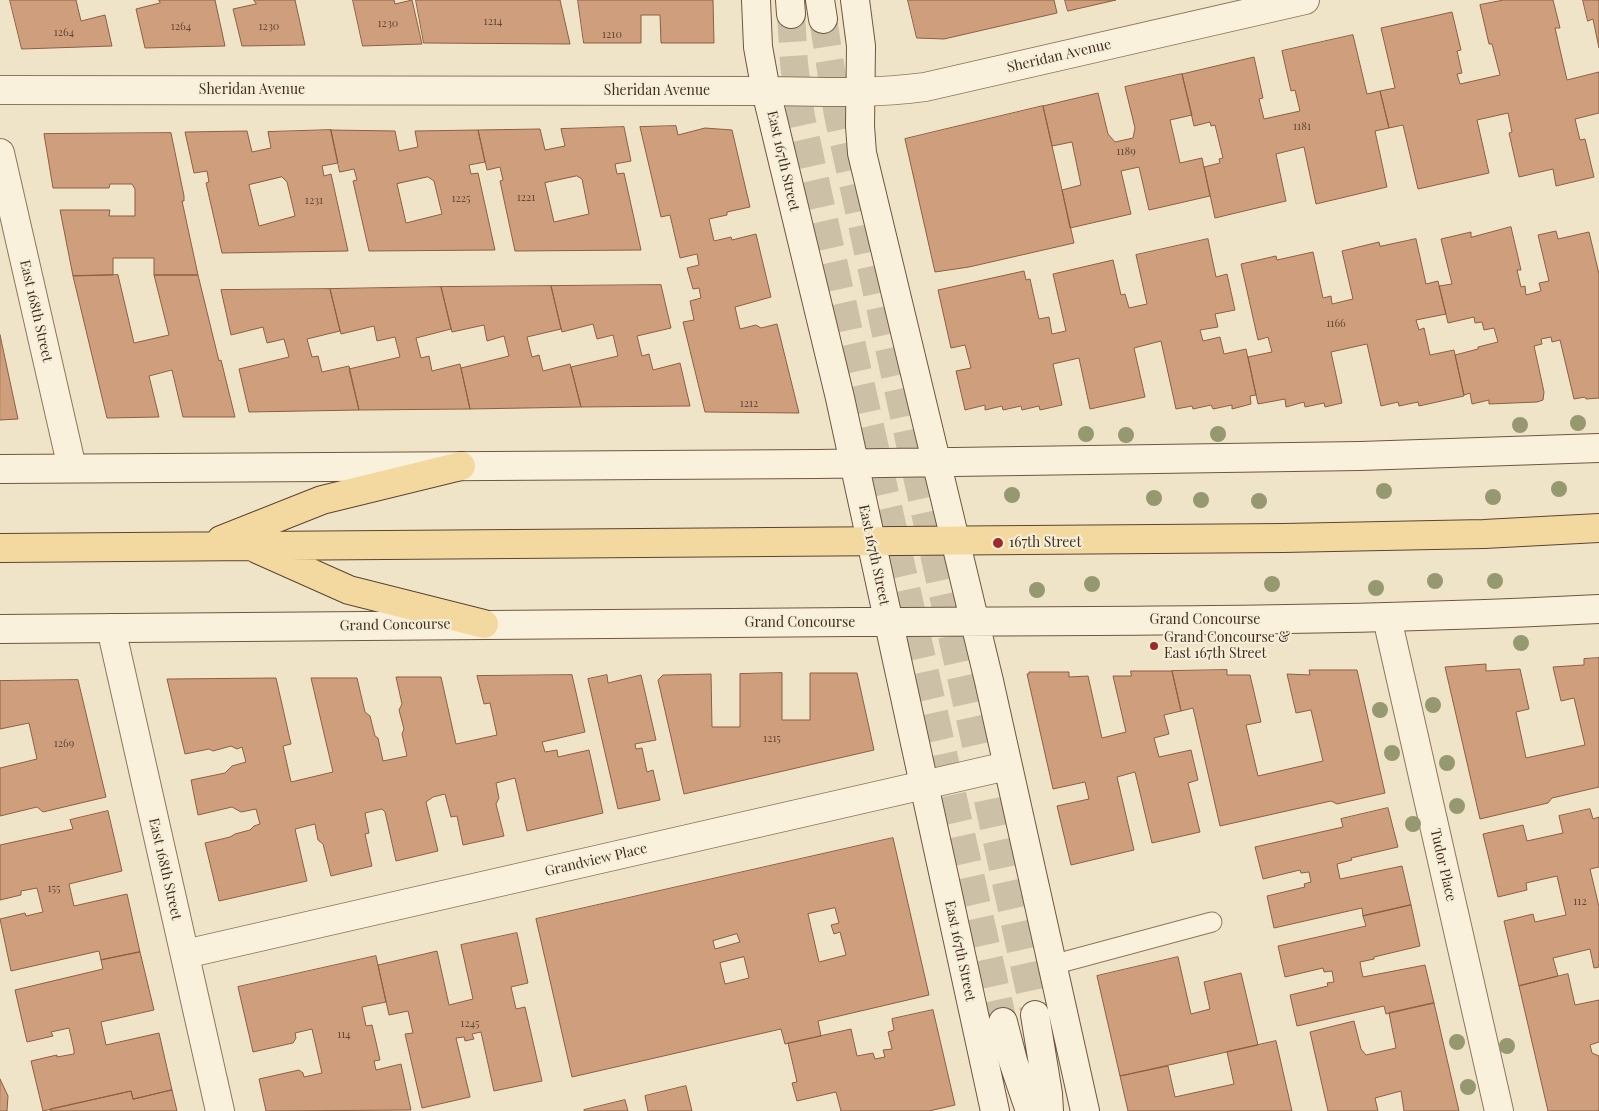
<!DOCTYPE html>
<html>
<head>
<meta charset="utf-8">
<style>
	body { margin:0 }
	canvas { display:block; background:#f0e4c8 }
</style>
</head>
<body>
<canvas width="1599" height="1111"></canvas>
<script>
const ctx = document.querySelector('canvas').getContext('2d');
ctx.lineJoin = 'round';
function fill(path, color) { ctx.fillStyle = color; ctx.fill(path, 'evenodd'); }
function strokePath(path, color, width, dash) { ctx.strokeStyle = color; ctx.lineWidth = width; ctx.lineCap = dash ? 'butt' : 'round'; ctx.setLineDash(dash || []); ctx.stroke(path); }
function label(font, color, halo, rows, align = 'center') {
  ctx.font = font + ' "Playfair Display",serif'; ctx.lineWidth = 4; ctx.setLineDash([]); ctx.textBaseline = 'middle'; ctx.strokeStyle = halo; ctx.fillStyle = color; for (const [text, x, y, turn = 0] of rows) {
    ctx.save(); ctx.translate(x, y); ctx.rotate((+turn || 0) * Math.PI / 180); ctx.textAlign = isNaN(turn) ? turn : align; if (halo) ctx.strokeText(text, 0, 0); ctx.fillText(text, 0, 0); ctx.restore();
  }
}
const building = new Path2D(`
	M10 0H76L81 21 105 15 112 46 22 49Z
	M159 0H215L225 46 145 48 136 9 160 3Z
	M254 0H295L305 45 242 46 233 9 256 4Z
	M353 0H394L395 4 412 0 422 44 363 46Z
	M416 0H560L570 44 424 43Z
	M578 0H713L714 43H661L660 15H641V43H584Z
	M908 0H1054L1057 13 944 39 917 38Z
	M1065 0H1116L1068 11Z
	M1504 0H1553L1560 28H1555L1567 80 1599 72V113L1575 119 1580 140 1585 139 1594 177 1556 186 1553 169 1519 177 1509 133 1512 132 1508 113 1477 120 1489 173 1418 189 1403 125 1389 128 1380 91 1395 88 1381 28 1452 12 1461 50 1457 51 1462 73 1457 74 1460 84 1500 75 1492 44H1489L1480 5Z
	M1583 0H1599V48L1593 19 1588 21Z
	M1353 35 1367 94 1380 91 1389 128 1375 131 1387 187 1316 204 1304 147 1276 154 1286 201 1215 218 1204 167 1220 163 1219 159 1223 158 1215 125 1211 126 1210 122 1194 126 1182 74 1254 57 1263 98 1259 99 1264 119 1300 111 1295 90 1291 91 1282 51Z
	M1182 74 1192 115 1170 120 1180 163 1202 158 1210 196 1149 210 1139 167 1121 171 1131 214 1070 228 1062 190 1081 185 1072 142 1052 146 1043 106 1098 93 1108 134 1115 142 1133 138 1135 128 1125 87Z
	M1043 106 1074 243 969 267 935 272 905 139Z
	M676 126 678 135 705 128 732 130 750 207 727 212V215L709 219 714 241 731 237 732 240 756 234 771 297 735 307 740 329 756 325 761 328 777 324 799 413 705 412 683 322 694 320 690 301 701 298 699 288 693 289 687 268 699 265 697 254 680 258 670 215 661 217 640 127Z
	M624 127 631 161 615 164 617 174 624 173 641 250 515 251 500 181 503 180 500 167 487 170 478 130 540 129 545 150 565 146 561 129ZM577 176 582 179 589 214 554 222 545 183Z
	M331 130 338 163 322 166 324 176 331 174 348 251 222 253 206 183 209 182 207 171 194 173 185 132 247 131 252 152 271 148 268 132ZM282 177 287 182 295 216 259 226 249 185Z
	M331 130 395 131 399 151 418 147 415 131 478 130 485 162 469 165 471 174 478 173 495 250 369 251 353 181 357 180 354 169 340 172ZM428 177 434 181 442 214 406 223 397 184Z
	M171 133 184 196V201H182L198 275H154V258H113V275L73 276 60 210H110L109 216H135V189L132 184H110L109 188H53L44 134Z
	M1511 227 1521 270H1517L1521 287 1525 286 1526 295 1541 291 1539 283 1549 281 1538 235 1556 231 1558 239 1589 232 1599 274V398L1586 399 1585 397 1574 399 1560 340 1552 342 1551 337 1541 339 1542 344 1534 346 1544 392 1543 400 1537 402 1489 404V400L1472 404 1470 393 1464 395 1455 355 1478 349V347L1498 342 1494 328 1484 330 1482 322 1475 323 1474 317 1448 323 1439 286 1452 284 1441 239 1471 232V237Z
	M1208 239 1216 277 1227 274 1235 310 1215 314 1218 327 1200 330 1203 341 1220 337 1224 354 1246 349 1256 395 1250 396 1251 404 1232 409V405L1213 409 1211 405 1193 409 1192 406 1176 409 1161 341 1134 348 1145 397 1090 409 1079 358 1053 364 1062 405 1040 410 1039 406 1022 410 1021 406 1003 410 1002 406 985 410V405L965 410 956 371 971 368 965 345 951 348 938 290 1024 271 1026 280 1030 279 1039 319 1049 317 1052 334 1066 331 1053 274 1113 260 1121 295 1125 294 1129 308 1147 304 1136 255Z
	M1416 239 1426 284 1438 281 1446 314 1416 320 1419 330 1424 328 1430 355 1454 350 1464 396 1419 406 1418 402 1399 406 1398 402 1381 406 1367 344 1331 352 1342 403 1325 407 1324 403 1305 407 1304 402 1286 407 1285 399 1258 404 1248 357 1272 352 1268 337 1258 340 1241 264 1276 256 1277 260 1313 252 1323 298 1331 296 1332 304 1353 299 1342 251 1379 242 1380 246Z
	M118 275 134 343 169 335 154 275H198L219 361 221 360 235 417H183L172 370 149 376 159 417 107 418 73 276Z
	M661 285 671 328 637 336 642 356 649 354 653 370 680 363 690 406 581 407 571 367 618 356 613 335 597 339 593 324 562 332 551 286Z
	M551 286 561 329 527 337 532 357 539 355 543 371 570 364 581 407 470 409 461 368 509 356 504 336 487 341 484 325 452 332 441 287Z
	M441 287 451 329 416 338 421 358 429 356 432 371 460 364 470 409 359 410 349 369 400 357 395 337 377 341 374 326 341 334 330 289Z
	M330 289 340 331 307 339 312 357 318 356 322 372 349 366 359 410 249 412 239 369 289 357 284 339 267 343 263 327 231 335 221 290Z
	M0 335 18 419 0 420Z
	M1599 658V787L1552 798 1548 803 1480 819 1445 667 1486 664V671L1520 669 1529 709 1516 712 1526 758 1585 745 1574 698 1561 701 1553 667 1584 665V659Z
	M1227 670V675H1250L1261 722 1246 725 1258 776 1323 761 1311 710 1296 713 1287 674 1310 675 1309 670H1357L1385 793 1337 804 1331 801 1220 826 1193 708 1181 711 1172 671Z
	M1131 671H1172L1181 711 1164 715 1169 734 1154 738 1159 757 1191 750 1198 780 1188 783 1200 832 1152 843 1135 772 1117 777 1134 850 1071 865 1057 806 1089 799 1085 782 1053 789 1027 674H1029V672H1069V677L1088 676 1102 738 1126 732 1113 676H1131Z
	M782 673V720H810V673H857L874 750 684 794 658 680 663 675 711 674 712 727H740V674Z
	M572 675 585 732 542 742 545 752 557 750 558 757 589 750 603 813 527 831 515 778 496 783 499 798 496 804 504 836 463 845 457 816 451 817 445 794 433 797 426 802 438 851 396 861 385 812 382 809 365 813 369 833 365 834 372 866 331 876 323 844 318 840 315 824 295 829 307 881 219 901 205 843 230 837 235 834 250 830 254 826 260 824 256 809 241 812 232 807 198 815 191 780 225 773 232 766 246 762 242 747 237 749 231 746 213 751 209 749 185 754 167 679 276 678 291 744 283 746 291 782 333 772 311 678H357L365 712 370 716 375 736 378 738 383 761 407 756 402 734 404 729 399 710 402 704 396 677H441L456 744 497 735 490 703 484 704 477 676Z
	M607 675 608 683 641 675 656 740 635 744 636 749 642 748 647 772 653 770 660 800 618 809 588 679Z
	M78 680 106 797 43 812 37 807 0 816V768L37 759 29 723 0 729V681Z
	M1388 808 1398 847 1351 858 1352 860 1337 864 1340 879 1402 866 1411 905 1363 916 1362 908 1274 928 1267 896 1305 887 1304 884 1311 882 1309 872 1301 873 1300 870 1263 879 1255 847 1343 827 1341 819Z
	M1590 809 1593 819 1599 817V867L1590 869 1599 907V967L1594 968 1590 949 1553 958 1558 976 1519 986 1504 921 1533 914 1535 922 1566 915 1557 876 1526 883 1527 890 1498 897 1483 834 1523 825 1527 841 1563 833 1559 816Z
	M108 811 122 871 69 884 74 906 127 894 140 952 101 960 99 951 11 971 0 919 25 913 26 916 43 912 37 888 21 891V895L0 900V845L73 829 70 820Z
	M893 838 929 995 818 1021 821 1036 785 1044 781 1029 572 1077 536 919ZM835 908 839 923 831 925 834 934 840 932 846 955 819 962 808 914ZM737 934 740 942 715 949 713 941ZM744 957 749 978 725 984 720 963Z
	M1411 905 1420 946 1374 957V959L1360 962 1361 968 1363 977 1425 965 1434 1003 1386 1014 1384 1006 1297 1026 1290 995 1328 986 1327 983 1334 982 1332 971 1324 972 1323 968 1285 977 1278 946 1366 926 1363 916Z
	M517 933 528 983 511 987 516 1009 525 1007 542 1081 494 1091 481 1032 472 1034 474 1039 465 1041 464 1037 456 1038 470 1097 422 1108 405 1034 413 1033 408 1011 389 1015 378 965 437 951 449 1005 473 999 461 945Z
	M140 952 154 1010 101 1022 106 1045 159 1033 172 1090 133 1099 131 1091 43 1111 31 1061 57 1055V1057L74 1054V1050L69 1028 51 1032 53 1036 27 1042 15 990 103 969 101 960Z
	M376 956 386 1002 362 1007 366 1026 372 1025 375 1038 380 1060 374 1061 376 1070 401 1064 411 1110 266 1111 259 1079 299 1070 303 1073 304 1077 322 1073 312 1029 295 1033 296 1038 293 1043 253 1052 238 987Z
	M1178 957 1191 1014 1210 1009 1204 982 1241 973 1258 1045 1120 1076 1097 976Z
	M1568 974 1575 1005 1599 1000V1042L1590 1045 1592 1053 1599 1056V1111H1548L1519 986Z
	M1434 1003 1459 1111H1404L1401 1091 1375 1098 1378 1111H1328L1310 1032 1354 1021 1361 1049 1366 1055 1396 1048 1389 1013Z
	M933 1010 955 1105 929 1111H841L836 1092 797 1101 792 1083 797 1082 788 1043 851 1029 857 1056 873 1053 875 1059 885 1057 883 1050 892 1049 888 1032 894 1030 892 1019Z
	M1276 1041 1292 1111H1128L1120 1076 1168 1066 1175 1097 1234 1084 1227 1052Z
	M0 1079 8 1096 7 1111H0Z
	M686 1086 692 1111H648L645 1096Z
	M172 1090 177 1111H50V1109L131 1091 133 1099Z
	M625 1100 628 1111H584V1110Z`);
fill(building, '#cf9f7d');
strokePath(building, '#8d5f41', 1);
strokePath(new Path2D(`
	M791 14 794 64 801 117 1003 1022
	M823 19 838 115 1035 1015`), '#ccc0a6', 28, [28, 14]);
const lane = new Path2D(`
	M1052 965 1212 922`);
const street = new Path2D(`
	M0 90 766 91C820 92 872 94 925 87L1305 0
	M0 153 72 468
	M1387 618 1499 1111
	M111 628 220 1111
	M185 954 1007 766`);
const secondary = new Path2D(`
	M756 0 758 47 766 91 840 398 995 1111
	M790 0 791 14
	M820 0 823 19
	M855 0 861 46 860 126 862 153 989 681 1085 1111
	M0 469 817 464 1360 456 1599 448
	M0 629C284 626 568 624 852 622 1101 621 1350 622 1599 609
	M1035 1015 1048 1094 1049 1111
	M1003 1022 1013 1061 1030 1111`);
const primary = new Path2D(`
	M221 540 322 500 461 466
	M0 548 1283 538 1484 534 1599 528
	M257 549 349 590 484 624`);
strokePath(lane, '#8d765c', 21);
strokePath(street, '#8d765c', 30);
strokePath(secondary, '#6f573f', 30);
strokePath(primary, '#5b4430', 30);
strokePath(lane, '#faf1dc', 19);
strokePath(street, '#faf1dc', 28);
strokePath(secondary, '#faf1dc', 28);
strokePath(primary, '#f3d9a0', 28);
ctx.fillStyle = '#96986f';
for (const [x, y] of [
	[1578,423],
	[1520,425],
	[1086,434],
	[1218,434],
	[1126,435],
	[1559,489],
	[1384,491],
	[1012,495],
	[1493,497],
	[1154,498],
	[1201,500],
	[1259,501],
	[1435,581],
	[1495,581],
	[1092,584],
	[1272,584],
	[1376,588],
	[1037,590],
	[1521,643],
	[1433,705],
	[1380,710],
	[1392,753],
	[1447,763],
	[1457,806],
	[1413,824],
	[1457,1042],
	[1507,1046],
	[1468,1087]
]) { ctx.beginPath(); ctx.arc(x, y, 8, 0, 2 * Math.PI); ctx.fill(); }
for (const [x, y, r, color] of [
	[998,543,6,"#9e2a2b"],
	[1154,646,5,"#9e2a2b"]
]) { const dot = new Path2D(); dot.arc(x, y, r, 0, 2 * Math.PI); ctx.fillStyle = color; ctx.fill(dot); strokePath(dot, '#f7eed8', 2); }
label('11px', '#624a37', null, [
	["1214",493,22],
	["1230",388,24],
	["1264",181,27],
	["1230",269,27],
	["1264",64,33],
	["1210",612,35],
	["1181",1302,127],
	["1189",1126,152],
	["1221",526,198],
	["1225",461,199],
	["1231",314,201],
	["1166",1336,324],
	["1212",749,404],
	["1215",772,739],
	["1269",64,744],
	["155",54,889],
	["112",1580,902],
	["1245",470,1024],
	["114",344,1035]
]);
label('14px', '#3d2e20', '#f7eed8', [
	["Sheridan Avenue",1059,56,-13],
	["Sheridan Avenue",252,90],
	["Sheridan Avenue",657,91],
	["East 167th Street",783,161,77],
	["East 168th Street",36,311,77],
	["East 167th Street",874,555,78],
	["Grand Concourse",1205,620],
	["Grand Concourse",800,623],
	["Grand Concourse",395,625,-1],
	["Grandview Place",596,860,-13],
	["Tudor Place",1443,865,77],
	["East 168th Street",165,869,77],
	["East 167th Street",960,951,78]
]);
label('14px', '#3d2e20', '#f7eed8', [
	["167th Street",1009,543],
	["Grand Concourse &",1164,638],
	["East 167th Street",1164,654]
], 'left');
</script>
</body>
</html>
